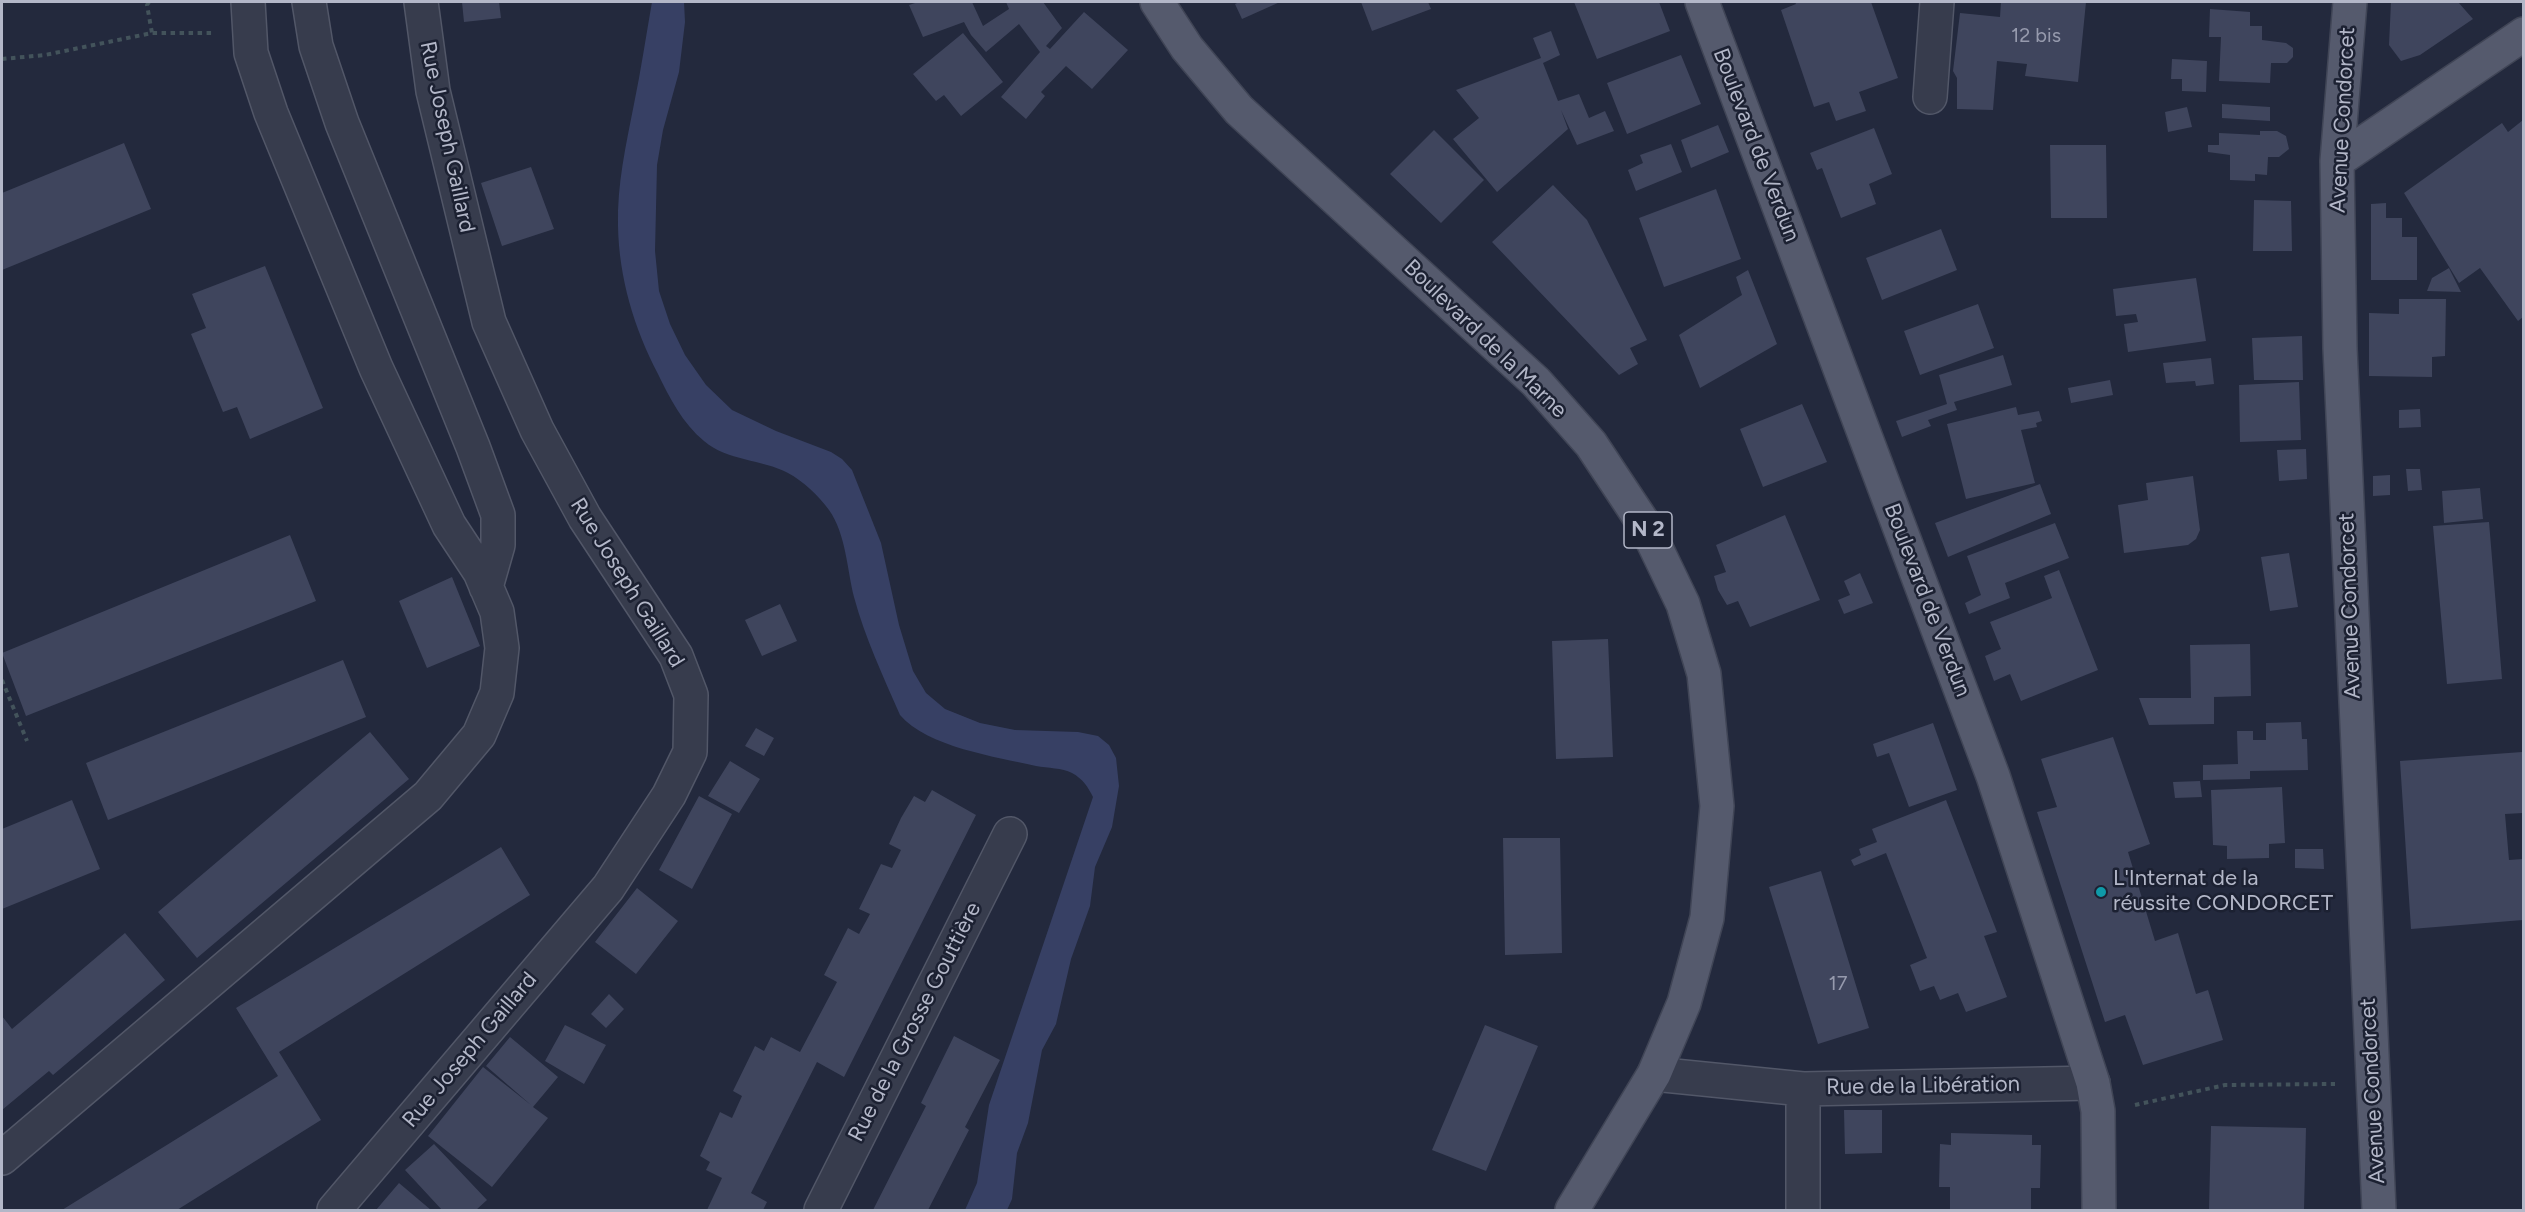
<!DOCTYPE html>
<html>
<head>
<meta charset="utf-8">
<style>
	body { margin:0 }
	#map { position:relative; width:2525px; height:1212px; overflow:hidden; background:#23293d; font-family:Figtree,sans-serif }
	canvas { display:block }
	.frame { position:absolute; inset:0; border:3px solid #b3b7c8; pointer-events:none }
</style>
</head>
<body>
<div id="map">
<canvas width="2525" height="1212"></canvas>
<div class="frame"></div>
</div>
<script>
const ctx = document.querySelector('canvas').getContext('2d');
ctx.lineJoin = 'round';
function fill(path, color) { ctx.fillStyle = color; ctx.fill(path, 'evenodd'); }
function strokePath(path, color, width, dash) { ctx.strokeStyle = color; ctx.lineWidth = width; ctx.lineCap = dash ? 'butt' : 'round'; ctx.setLineDash(dash || []); ctx.stroke(path); }
function label(font, color, halo, rows, align = 'center') {
  ctx.font = font + ' Figtree,sans-serif'; ctx.lineWidth = 5; ctx.setLineDash([]); ctx.textBaseline = 'middle'; ctx.strokeStyle = halo; ctx.fillStyle = color; for (const [text, x, y, turn = 0] of rows) {
    ctx.save(); ctx.translate(x, y); ctx.rotate((+turn || 0) * Math.PI / 180); ctx.textAlign = isNaN(turn) ? turn : align; if (halo) ctx.strokeText(text, 0, 0); ctx.fillText(text, 0, 0); ctx.restore();
  }
}
fill(new Path2D(`
	M652 2H684L685 22 679 72 663 130 657 165 655 251 659 291 670 324 685 355 706 385 732 410 776 431 831 452 842 459 852 470 881 543 899 625 913 671 926 693 945 709 980 723 1015 730 1078 732 1098 736 1109 745 1116 758 1119 786 1112 827 1095 867 1090 906 1071 959 1056 1024 1042 1050 1028 1123 1017 1153 1012 1199 1007 1210H965L977 1183 989 1105 1093 797C1088 787 1083 779 1072 773 1062 768 1048 768 1036 766 997 757 927 747 900 715 883 676 865 638 854 597 847 569 846 534 829 510 819 496 803 481 788 473 762 459 727 461 704 441 683 424 669 397 658 374 634 328 619 278 618 226 617 184 626 145 634 104 641 70 646 36 652 2Z`), '#374064');
fill(new Path2D(`
	M462 2H499L501 18 464 22Z
	M918 2H972L983 26 1009 9 1006 2H1043L1062 28 1046 46 1050 49 1084 12 1128 50 1092 89 1066 66 1041 92 1045 96 1026 119 1001 97 1040 52 1019 24 986 52 971 35 964 22 923 37 909 5Z
	M1239 2H1280L1242 19 1235 4Z
	M1361 2H1428L1431 9 1372 31Z
	M1574 2H1659L1670 31 1597 59Z
	M1795 2H1871L1898 78 1859 92 1866 111 1836 121 1829 102 1814 107 1781 10 1796 4Z
	M2001 2H2086L2078 82 2025 76 2027 64 1997 61 1993 110 1957 109V78L1953 71 1960 13 2000 17Z
	M2391 2H2458L2473 19 2420 55 2401 61 2389 45Z
	M2210 9 2250 12V26H2262V40L2286 43 2293 48V57L2287 63H2271L2270 83 2219 81 2221 37H2209Z
	M1551 31 1560 55 1543 63 1558 101 1579 94 1589 118 1605 111 1614 131 1577 145 1561 110 1568 129 1497 192 1453 139 1479 118 1456 90 1541 58 1533 38Z
	M963 33 1003 82 961 116 944 95 936 101 913 74Z
	M1681 55 1701 104 1627 134 1607 83Z
	M2172 59 2207 61 2206 92 2182 91V79H2171Z
	M2222 104 2270 107V121L2222 118Z
	M2187 107 2192 127 2168 132 2165 112Z
	M2523 120V317L2518 321 2480 268 2459 283 2404 193 2502 123 2508 132Z
	M1718 125 1729 152 1691 168 1681 140Z
	M1874 128 1892 174 1869 184 1876 204 1841 218 1822 168 1817 170 1810 153Z
	M1434 130 1484 180 1441 223 1390 174Z
	M2260 131H2277L2286 136 2289 149 2279 157H2268L2267 175 2255 174V181L2230 180V155L2208 152V145H2219V133L2260 135Z
	M124 143 151 209 2 270V193Z
	M1671 144 1682 172 1636 191 1628 170 1643 163 1640 155Z
	M2050 145H2106L2107 218H2051Z
	M531 167 554 229 502 246 481 183Z
	M1553 185 1587 220 1647 340 1630 348 1638 364 1619 375 1492 242Z
	M1716 189 1741 259 1664 287 1639 218Z
	M2254 200 2291 201 2292 251H2253Z
	M2386 203V218H2402V237H2417V280H2371V204Z
	M1941 229 1957 270 1882 300 1866 258Z
	M265 266 323 408 250 439 237 407 223 412 191 334 206 328 192 294Z
	M2449 268 2461 292 2427 291 2432 278Z
	M1748 270 1777 344 1700 388 1679 335 1742 295 1736 277Z
	M2196 278 2206 341 2128 352 2124 324 2138 322 2136 314 2116 316 2113 289Z
	M2399 299H2446L2445 356 2432 357V377L2369 376V313L2399 314Z
	M1978 304 1994 348 1920 375 1904 331Z
	M2302 336 2303 380H2254L2252 338Z
	M2003 355 2012 385 1954 402 1957 410 1928 420 1931 426 1902 437 1896 421 1947 404 1939 375Z
	M2211 358 2214 384 2196 386 2195 381 2166 383 2163 363Z
	M2110 380 2113 395 2071 403 2068 388Z
	M2299 382 2301 440 2240 442 2239 385Z
	M1802 404 1827 462 1763 487 1740 429Z
	M2016 407 2018 415 2039 411 2042 421 2036 423 2037 427 2021 430 2035 483 1966 499 1947 424Z
	M2420 409 2421 427 2399 428V410Z
	M2306 449 2307 479 2279 481 2277 450Z
	M2406 469H2420L2422 490 2408 491Z
	M2390 475V495L2373 496V476Z
	M2193 476 2200 530 2196 539 2188 545 2124 553 2118 505 2148 500 2146 483Z
	M2040 484 2051 514 1948 557 1935 523Z
	M2480 488 2483 519 2444 523 2442 491Z
	M1785 515 1820 600 1750 627 1738 601 1727 605 1718 590 1714 576 1726 572 1716 545Z
	M2489 522 2502 679 2447 684 2433 526Z
	M2055 523 2069 558 2005 583 2010 598 1969 614 1965 603 1981 595 1967 556Z
	M290 535 316 601 26 716 2 653Z
	M2289 553 2298 607 2270 611 2261 557Z
	M2059 570 2098 670 2021 701 2010 674 1994 681 1985 656 2001 649 1990 622 2052 598 2044 576Z
	M1860 573 1873 603 1844 614 1838 600 1850 595 1844 581Z
	M452 577 480 646 427 668 399 601Z
	M780 604 797 641 762 656 745 620Z
	M1608 639 1613 757 1556 759 1552 641Z
	M2250 644 2251 696 2214 697V724L2149 725 2139 698H2191L2190 645Z
	M343 660 366 717 108 820 86 763Z
	M2301 722 2302 739H2307L2308 770 2250 771V779L2203 780V765L2238 764 2237 731H2253V740H2266V723Z
	M1933 723 1957 790 1909 807 1889 753 1877 757 1873 744Z
	M756 728 774 738 764 756 745 746Z
	M370 732 409 779 197 958 158 912Z
	M2113 737 2150 844 2128 852 2155 941 2178 933 2196 994 2208 990 2223 1040 2143 1065 2125 1015 2105 1022 2037 812 2057 807 2041 759Z
	M2522 752 2523 813 2505 814 2509 860 2523 859V920L2411 929 2400 761Z
	M730 761 760 779 739 813 708 796Z
	M2200 781 2202 797 2175 798 2173 782Z
	M2282 787 2285 843 2269 844V858L2227 859V846L2213 845 2211 790Z
	M932 790 976 815 844 1077 817 1062 751 1193 767 1202 763 1210H707L722 1178 706 1170 710 1162 700 1156 720 1112 732 1118 742 1096 733 1091 755 1046 764 1051 771 1037 800 1052 837 982 824 975 848 928 859 934 870 914 859 909 881 864 892 868 901 850 889 844 901 818 914 796 925 802Z
	M699 796 732 814 692 889 659 870Z
	M72 800 100 869 2 909V829Z
	M1946 800 1997 932 1984 936 2007 997 1966 1012 1958 993 1940 1000 1934 986 1920 991 1910 965 1927 958 1886 853 1854 866 1851 860 1861 855 1859 849 1877 842 1872 829Z
	M1503 838H1560L1562 953 1505 955Z
	M501 847 530 895 279 1052 321 1120 177 1210H62L278 1076 236 1008Z
	M2295 849H2323L2324 869 2295 868Z
	M1821 871 1869 1028 1818 1044 1769 887Z
	M637 888 678 921 636 974 595 942Z
	M125 933 165 980 53 1075 49 1071 2 1110V1016L12 1029Z
	M609 994 624 1009 606 1028 591 1014Z
	M565 1025 606 1045 584 1084 545 1061Z
	M1485 1025 1538 1046 1486 1171 1432 1150Z
	M954 1036 1000 1060 965 1127 969 1130 928 1210H873L926 1106 921 1103Z
	M510 1037 558 1077 533 1107 548 1118 492 1187 428 1136 483 1067 531 1105 486 1066Z
	M1844 1110H1882V1153L1845 1154Z
	M2211 1126 2306 1128 2304 1210H2209Z
	M1951 1133 2032 1135V1145H2041L2040 1188H2031V1210H1950V1187H1939L1940 1144 1951 1145Z
	M434 1144 487 1200 476 1210H442L405 1170Z
	M399 1183 431 1210H376Z`), '#3f455d');
const minor = new Path2D(`
	M309 2 316 46 342 123 473 447 498 515V545L486 587
	M1930 97 1937 2
	M1654 1074 1803 1089
	M2 1158 428 796 479 735 497 693 502 648 497 612 480 572 449 525 376 368 271 113 251 53 248 2
	M334 1210 608 888 669 795 690 752 691 695 676 656 585 518 537 430 489 322 433 91 421 2
	M821 1210 1010 834
	M1803 1210V1089L2093 1083`);
const major = new Path2D(`
	M1157 2 1187 48 1239 110 1536 382 1591 444 1646 527 1683 604 1704 674 1717 806 1707 918 1684 1003 1654 1074 1572 1210
	M1702 2 1993 776 2093 1083 2098 1111 2099 1210
	M2350 2 2337 161 2340 348 2379 1210
	M2337 161 2524 34`);
strokePath(minor, '#525768', 36);
strokePath(major, '#404556', 36);
strokePath(new Path2D(`
	M149 2 147 5 152 33
	M2 59 45 55 152 33H212
	M2 680 27 741
	M2135 1105 2225 1085 2335 1084`), '#43535b', 4, [4.5, 4.5]);
strokePath(minor, '#373c4d', 33);
strokePath(major, '#555a6d', 33);
for (const [x, y, r, color] of [
	[2101,892,6,"#0f9aa8"]
]) { const dot = new Path2D(); dot.arc(x, y, r, 0, 2 * Math.PI); ctx.fillStyle = color; ctx.fill(dot); strokePath(dot, '#1c2132', 2); }
label('20px', '#969aad', null, [
	["12 bis",2036,36],
	["17",1838,984]
]);
for (const [x, y, w] of [
	[1648,530,48]
]) { const box = new Path2D(); box.roundRect(x - w / 2, y - 18, w, 36, 4.5); ctx.fillStyle = '#1c2132'; ctx.fill(box); strokePath(box, '#b3b7c8', 1.5); }
label('bold 21px', '#b3b7c8', null, [
	["N 2",1648,530]
]);
label('22px', '#b3b7c8', '#1c2132', [
	["Avenue Condorcet",2343,120,-87],
	["Rue Joseph Gaillard",447,137,78],
	["Boulevard de Verdun",1756,145,69],
	["Boulevard de la Marne",1485,339,44],
	["Rue Joseph Gaillard",627,583,58],
	["Boulevard de Verdun",1927,600,69],
	["Avenue Condorcet",2350,606,-92],
	["Rue de la Grosse Gouttière",915,1022,-63],
	["Rue Joseph Gaillard",470,1050,-50],
	["Rue de la Libération",1923,1086,-1],
	["Avenue Condorcet",2373,1091,-93]
]);
label('22px', '#b3b7c8', '#1c2132', [
	["L'Internat de la",2113,879],
	["réussite CONDORCET",2113,904]
], 'left');
</script>
</body>
</html>
